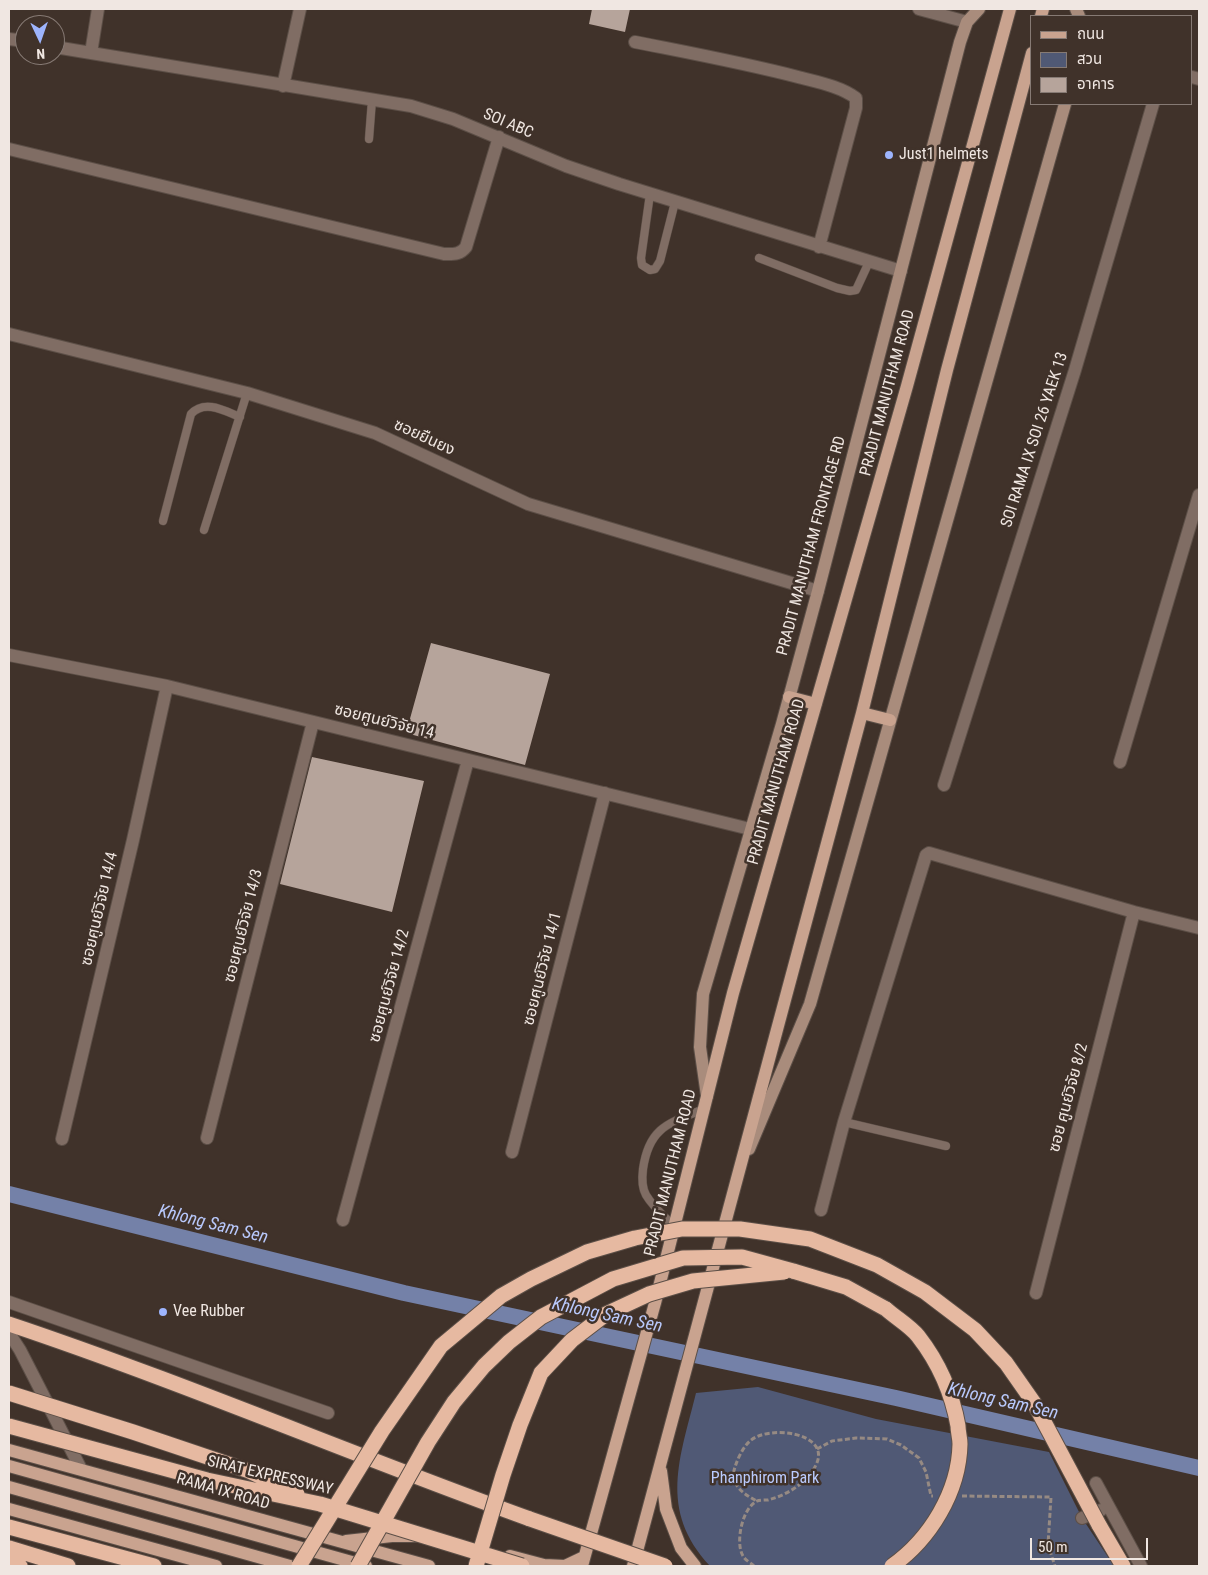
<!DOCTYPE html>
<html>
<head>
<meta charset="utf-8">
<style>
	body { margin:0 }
	#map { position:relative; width:1208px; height:1575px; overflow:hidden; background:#40322a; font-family:"Roboto Condensed","Noto Sans Thai",sans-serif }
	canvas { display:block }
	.frame { position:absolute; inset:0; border:10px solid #f0e7e2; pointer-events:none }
	.legend { position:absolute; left:1030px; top:15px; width:162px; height:90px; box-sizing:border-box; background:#40322a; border:1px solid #867a74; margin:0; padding:6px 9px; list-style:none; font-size:15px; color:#f0e7e2 }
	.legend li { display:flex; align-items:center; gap:10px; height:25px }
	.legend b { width:25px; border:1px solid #867a74 }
	.north { position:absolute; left:15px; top:15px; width:50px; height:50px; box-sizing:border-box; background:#40322a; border:1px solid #867a74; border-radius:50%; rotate:177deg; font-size:14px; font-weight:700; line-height:20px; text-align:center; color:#f0e7e2 }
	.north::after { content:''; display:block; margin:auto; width:18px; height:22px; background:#9db4fd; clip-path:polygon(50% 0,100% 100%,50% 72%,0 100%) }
	.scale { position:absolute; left:1030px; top:1538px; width:118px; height:22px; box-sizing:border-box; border:2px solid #f0e7e2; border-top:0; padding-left:6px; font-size:15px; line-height:18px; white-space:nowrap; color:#f0e7e2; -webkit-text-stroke:4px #40322a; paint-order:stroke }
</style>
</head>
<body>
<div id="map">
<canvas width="1208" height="1575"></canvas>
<div class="frame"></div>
<ul class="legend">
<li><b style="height:6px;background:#c9a38f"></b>ถนน</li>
<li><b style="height:14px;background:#505975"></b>สวน</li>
<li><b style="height:14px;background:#b6a49b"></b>อาคาร</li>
</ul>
<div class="north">N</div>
<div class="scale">50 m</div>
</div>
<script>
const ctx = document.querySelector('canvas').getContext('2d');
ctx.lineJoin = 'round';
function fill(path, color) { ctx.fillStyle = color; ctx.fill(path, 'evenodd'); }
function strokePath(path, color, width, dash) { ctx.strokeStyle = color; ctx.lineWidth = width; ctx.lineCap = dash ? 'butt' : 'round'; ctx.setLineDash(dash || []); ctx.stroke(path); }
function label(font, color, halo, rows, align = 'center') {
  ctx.font = font + ' "Roboto Condensed","Noto Sans Thai",sans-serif'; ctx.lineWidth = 5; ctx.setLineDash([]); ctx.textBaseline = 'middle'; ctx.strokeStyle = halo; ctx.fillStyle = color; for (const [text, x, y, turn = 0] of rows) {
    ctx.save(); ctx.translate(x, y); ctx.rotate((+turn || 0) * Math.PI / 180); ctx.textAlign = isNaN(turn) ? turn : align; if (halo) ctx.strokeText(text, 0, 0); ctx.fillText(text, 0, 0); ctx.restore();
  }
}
fill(new Path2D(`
	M758 1387 876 1419 1049 1452 1082 1518 1114 1566H710C658 1510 680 1458 696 1393Z`), '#505975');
strokePath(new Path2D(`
	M9 1194 404 1293 896 1398 1199 1468`), '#7481a8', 16);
fill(new Path2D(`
	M592 9H630L625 32 589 24Z
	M431 643 550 674 525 765 406 733Z
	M312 757 424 781 392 912 280 884Z`), '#b6a49b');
const lane = new Path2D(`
	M369 139 372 100
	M650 194 641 258 642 265 650 270 655 269 660 261 675 202
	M759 258 837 288 850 291 856 290 869 262
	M163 521 191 414C205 399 225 411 240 417
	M204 530 247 393
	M844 1122 946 1146
	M674 1226C665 1217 653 1207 646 1195 642 1188 642 1177 643 1169 649 1127 669 1123 704 1109`);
const street = new Path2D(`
	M919 9 967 22
	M9 39 25 41
	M635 42C690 53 744 63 798 77 817 82 840 86 856 98V108L819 247
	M55 47 411 106 453 119 566 166 619 184 901 271
	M91 53 98 9
	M1192 77 1199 79
	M283 86 300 9
	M9 149 444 254C453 254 460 255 466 247L499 137
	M9 334 247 393 375 433 528 504 818 591
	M9 655 167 686 750 829
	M1120 762 1199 495
	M944 785 1075 370 1153 104
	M207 1138 313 722
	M62 1139 133 840 167 686
	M512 1152 605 793
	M821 1210 844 1122 926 855 929 853 1134 912 1199 928
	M343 1220 468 760
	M1036 1293 1134 912
	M9 1302 328 1413
	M9 1333 20 1350 81 1469
	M1096 1483 1141 1566
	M1082 1518 1101 1510`);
const secondary = new Path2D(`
	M1076 9 1079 16
	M707 1096 700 1047 703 994 782 724 818 591 960 42 967 22 979 9
	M749 1149 810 1004 1065 104`);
const primary = new Path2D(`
	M1041 16 1043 9
	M789 697 816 704
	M862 713 890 720
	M9 1450 429 1566
	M9 1466 366 1566
	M661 1471 666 1509 681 1548 695 1566
	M9 1487 290 1566
	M9 1509 216 1566
	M346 1541 392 1536H415
	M510 1556 544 1565 565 1566 584 1557
	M582 1566 655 1303 733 993 907 386 1010 9
	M633 1566 862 713 947 370 1032 53`);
const highway = new Path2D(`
	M793 1271 846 1287 886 1309
	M9 1324C185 1383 355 1456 530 1519
	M1099 1525 1123 1566
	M9 1527 154 1566
	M9 1548 68 1566
	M9 1561 20 1566`);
strokePath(lane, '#5c4f47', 9);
strokePath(street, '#5c4f47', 14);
strokePath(secondary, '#5c4f47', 14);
strokePath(primary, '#5c4f47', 14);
strokePath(highway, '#5c4f47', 17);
strokePath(new Path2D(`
	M817 1449 832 1441 856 1438 887 1439 901 1445 919 1458 926 1472 931 1496H933
	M962 1496 1051 1497 1048 1545 1055 1566
	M754 1566C751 1563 745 1560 743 1556 735 1543 742 1508 757 1501 760 1500 765 1500 768 1500 787 1495 807 1483 816 1465 832 1433 769 1424 750 1441 743 1447 738 1458 735 1467 729 1484 743 1494 757 1501`), '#968a83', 3, [5, 2.5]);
strokePath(lane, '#806d64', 8);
strokePath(street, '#806d64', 12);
strokePath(secondary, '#a98c7c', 12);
strokePath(primary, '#c9a38f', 12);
strokePath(highway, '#e6b9a1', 15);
const highwayBridge = new Path2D(`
	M886 1309C896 1318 910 1326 918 1336 939 1363 952 1392 958 1426 958 1432 960 1438 960 1444 959 1492 930 1539 892 1566
	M9 1393 133 1432 249 1471 297 1494
	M9 1426 207 1480 320 1504 522 1566
	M530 1519 665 1566
	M299 1566 382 1431 441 1346 501 1296 531 1279 587 1252 635 1238 682 1229H740L810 1239 877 1265 925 1292 975 1330 1006 1363 1034 1403 1099 1525
	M358 1566 428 1442 454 1402 484 1366 509 1342 541 1317 613 1279 683 1258 742 1257 793 1271
	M476 1566 503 1475 520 1425 541 1373 572 1340 606 1314 649 1294 693 1281 784 1272`);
strokePath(highwayBridge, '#5c4f47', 17, []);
strokePath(highwayBridge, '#e6b9a1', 15);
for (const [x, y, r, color] of [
	[889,155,5,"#9db4fd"],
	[163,1312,5,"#9db4fd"]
]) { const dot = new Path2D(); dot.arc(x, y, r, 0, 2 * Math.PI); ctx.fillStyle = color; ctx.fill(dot); strokePath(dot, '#40322a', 2); }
label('16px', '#f0e7e2', '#40322a', [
	["SOI ABC",508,124,23],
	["PRADIT MANUTHAM ROAD",888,393,-75],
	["ซอยยืนยง",424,438,25],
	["SOI RAMA IX SOI 26 YAEK 13",1035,440,-72],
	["PRADIT MANUTHAM FRONTAGE RD",812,546,-75],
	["ซอยศูนย์วิจัย 14",384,722,14],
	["PRADIT MANUTHAM ROAD",777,782,-74],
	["ซอยศูนย์วิจัย 14/4",100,909,-77],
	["ซอยศูนย์วิจัย 14/3",244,926,-76],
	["ซอยศูนย์วิจัย 14/1",543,969,-76],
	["ซอยศูนย์วิจัย 14/2",390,986,-75],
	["ซอย ศูนย์วิจัย 8/2",1069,1098,-75],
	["PRADIT MANUTHAM ROAD",671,1173,-76],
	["SIRAT EXPRESSWAY",270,1476,13],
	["RAMA IX ROAD",223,1492,16]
]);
label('16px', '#f0e7e2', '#40322a', [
	["Just1 helmets",899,155],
	["Vee Rubber",173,1312]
], 'left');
label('16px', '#bacbfe', '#40322a', [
	["Phanphirom Park",765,1479]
]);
label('italic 18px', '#b8c8fb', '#40322a', [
	["Khlong Sam Sen",213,1225,14],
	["Khlong Sam Sen",607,1316,12],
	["Khlong Sam Sen",1003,1402,13]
]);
</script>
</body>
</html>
